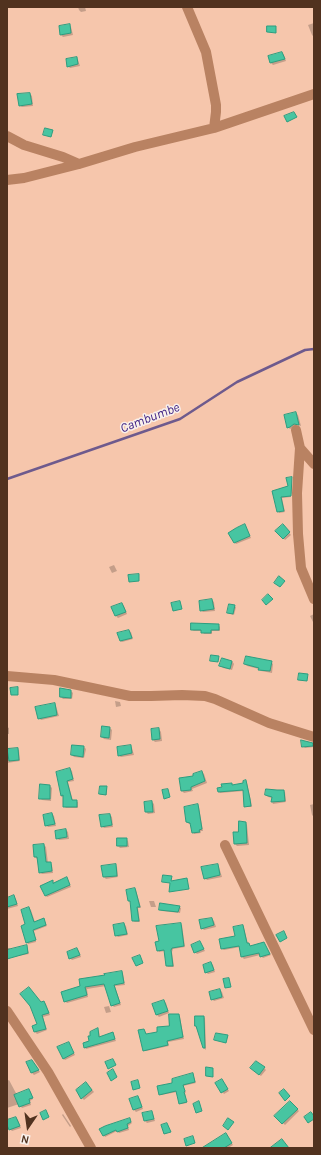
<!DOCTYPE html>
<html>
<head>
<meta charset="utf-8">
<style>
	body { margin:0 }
	#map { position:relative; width:321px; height:1155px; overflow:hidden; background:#f6c6ac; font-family:Karla,sans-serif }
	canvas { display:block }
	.frame { position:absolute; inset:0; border:8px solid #51321f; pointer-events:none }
	.north { position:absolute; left:8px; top:1107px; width:40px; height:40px; -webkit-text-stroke:3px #f9f1ec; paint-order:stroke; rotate:193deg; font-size:11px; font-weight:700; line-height:16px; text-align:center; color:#51321f }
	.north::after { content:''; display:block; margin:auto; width:14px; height:18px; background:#51321f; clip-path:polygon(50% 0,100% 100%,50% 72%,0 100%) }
</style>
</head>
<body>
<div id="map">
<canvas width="321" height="1155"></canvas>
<div class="frame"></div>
<div class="north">N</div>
</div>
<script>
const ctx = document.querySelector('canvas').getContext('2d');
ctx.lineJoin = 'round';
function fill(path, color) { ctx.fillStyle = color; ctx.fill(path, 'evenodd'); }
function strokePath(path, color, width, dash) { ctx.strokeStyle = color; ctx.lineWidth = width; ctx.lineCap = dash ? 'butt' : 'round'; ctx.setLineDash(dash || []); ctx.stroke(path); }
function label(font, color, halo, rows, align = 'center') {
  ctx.font = font + ' Karla,sans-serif'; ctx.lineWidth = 3; ctx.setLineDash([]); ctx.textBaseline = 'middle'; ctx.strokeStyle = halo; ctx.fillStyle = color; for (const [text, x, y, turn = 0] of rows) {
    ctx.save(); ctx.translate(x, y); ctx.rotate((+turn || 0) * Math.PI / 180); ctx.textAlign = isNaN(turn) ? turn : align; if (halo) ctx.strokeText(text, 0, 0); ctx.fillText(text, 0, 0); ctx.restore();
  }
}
fill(new Path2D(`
	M78 7H85L86 11 81 12 79 10Z
	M314 23V37L312 35 308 25Z
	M69 25 71 27 73 35 63 37 61 35Z
	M282 53 284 55 286 61 273 65 271 63 269 56Z
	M76 58 78 60 80 66 70 68 68 66Z
	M30 94 32 96 33 106 22 107 19 105Z
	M296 413 298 415 301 426 297 425 290 429 288 427Z
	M291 478 292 479 291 497 282 498 285 512 279 513 273 491 289 486Z
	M245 525 251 538 236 544 234 542Z
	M283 526 291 535 285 540 277 531Z
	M114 565 117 571 112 573 109 567Z
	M212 600 214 602 215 611 203 612 201 610Z
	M122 604 124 606 127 614 118 618 116 616Z
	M230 605 236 607 234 615 228 613Z
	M314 614V622H313L310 616Z
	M218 625 220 627V631H212V634H204L202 631H194L192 630Z
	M129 631 131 632 133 639 122 642 120 641Z
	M232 661 234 664 232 670 223 668 221 666Z
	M271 662 273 664 272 673 261 671 259 669 247 666 245 664Z
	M71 691 73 693 72 699H63L61 697Z
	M115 701 120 702 121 706 116 707Z
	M54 704 56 706 59 716 41 720 39 718Z
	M7 727 9 728V734H7Z
	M103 727 110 728 112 730 111 740 104 739 102 737Z
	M159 729 161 732 162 741 155 742 153 740Z
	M312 744 314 747 305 748 303 746Z
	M130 746 132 748 134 755 121 757 119 756Z
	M84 747 86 749 84 758 74 757 72 755Z
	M17 749 19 750 20 761 7 763V750Z
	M70 769 72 771 74 781 68 782 73 801H76L78 802V808H66L64 806 63 797 61 796Z
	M202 772 204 774 207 783 192 789 193 791 184 793 182 791 195 777Z
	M246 781 247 783 251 801 252 807H246L245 806 244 791 220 793 219 792V789L232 784 233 786 244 783Z
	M50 786 52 788 51 801 42 800 40 798Z
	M107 787V795H101L100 794Z
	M283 791 285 792 286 802 273 804 272 802 273 798 268 797 266 795Z
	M152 802 154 804 155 813 148 814 146 812Z
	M314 804V817L312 815 310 805Z
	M198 806 199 807 203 831H200L201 833 194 834 193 832 191 824H189L187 822Z
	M52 814 54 816 56 826 48 827 46 825Z
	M110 815 112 817 113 827 104 828 102 826Z
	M246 823 247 825 249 845 237 846 235 844Z
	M66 830 68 832 69 839 59 840 57 838Z
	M126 839 128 841 129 847 120 848 118 846Z
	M44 845 46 847 48 863H50L52 865 53 873 42 874 40 872 37 859 35 857Z
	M115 865 117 867 118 877 106 879 104 877Z
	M217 865 219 867 222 877 207 880 205 878Z
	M68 880 71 887 47 897 46 896 42 886 52 881 54 883Z
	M135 889 136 890 141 908H138L140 922H135L133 921 131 902 129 901Z
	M14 896 16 899 18 906 7 909V899Z
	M149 901H154L156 907H151Z
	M179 907 181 908 180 913 162 911 160 910Z
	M29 908 31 910 35 922 44 919 47 926 34 931 36 942 28 944 27 942V925Z
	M212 919 214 921 216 927 204 930 202 928Z
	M124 924 126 926 128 935 118 937 116 935Z
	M180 924 182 925 185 947 173 949 172 952 174 967H168L167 966 165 951 159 952 158 950 160 942Z
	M243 926 244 928 248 944 251 947 264 943 271 955 263 958 260 955 244 959 242 957 240 947 224 950 222 949 236 937Z
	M200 942 205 951 197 954 195 952Z
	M27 947 29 954 7 958V949L9 948 11 950Z
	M77 949 79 951 81 957 72 960 70 958Z
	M211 963 213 965 215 972 208 974 206 972Z
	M122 972 123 974 125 985 115 986 121 1005 114 1007 112 1005 106 986 87 989 88 997 67 1003 65 1001 62 993Z
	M220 990 222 992 224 998 214 1001 212 999Z
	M164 1001 166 1003 169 1013 159 1017 157 1015Z
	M44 1002 46 1004 50 1015 43 1017 47 1030 37 1034 35 1032 38 1025 41 1003Z
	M109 1006 111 1012 106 1013 104 1007Z
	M178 1015 180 1017 184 1039 168 1042 169 1046 146 1051 144 1050V1030L147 1035 158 1033 170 1027Z
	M204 1017 205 1018 206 1050 204 1048 197 1028 196 1026Z
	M97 1029 99 1031 100 1038 113 1033 116 1041 86 1049 85 1047 91 1041Z
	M70 1045 75 1055 65 1060 63 1058Z
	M28 1063H34L40 1072 34 1075 32 1073Z
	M264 1068 266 1070 261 1076 253 1070Z
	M193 1074 196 1083 183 1086 186 1092 185 1093 187 1103 181 1104 180 1103 177 1092 161 1095 160 1094 174 1083Z
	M9 1080 17 1095 29 1090 31 1092 33 1099 30 1101 31 1105 22 1108 19 1104 7 1108V1081Z
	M223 1082 229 1091 224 1094 216 1083Z
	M88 1085 94 1092 84 1100 82 1098Z
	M138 1097 140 1099 143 1109 136 1112 134 1110Z
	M290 1102 299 1111 285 1125 276 1116Z
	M151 1112 153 1114 155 1121 147 1123 145 1121Z
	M63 1114 71 1126 70 1127 62 1115Z
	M16 1118 18 1120 21 1128 12 1131 10 1129 7 1121Z
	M130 1120 132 1123 128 1126 129 1130 119 1133 117 1131 105 1137 100 1129Z
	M227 1136 233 1145 228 1148H204Z`), '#0003');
strokePath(new Path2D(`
	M7 479 180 419 237 382 305 350 314 349`), '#6e5a8d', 2.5);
const building = new Path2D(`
	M70 24 71 33 60 35 59 26Z
	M267 26H276V33L267 32Z
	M282 52 285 59 270 63 268 56Z
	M77 57 78 64 67 67 66 59Z
	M30 93 32 104 19 106 17 94Z
	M294 112 297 117 287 122 284 116Z
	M45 128 53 130 51 137 43 135Z
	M296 412 299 425 294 424 290 427 287 428 284 415Z
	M292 477 291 496 281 497 284 511 277 512 272 491 288 486 286 478Z
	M245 524 250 536 234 543 228 533 236 528Z
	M283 524 290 532 283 539 275 531Z
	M139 574V581L129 582 128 575Z
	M279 576 285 581 280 587 274 583Z
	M268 594 273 599 266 605 262 600Z
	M212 599 214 609 200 611 199 601Z
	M180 601 182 609 173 611 171 603Z
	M122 603 126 612 115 616 111 607Z
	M229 604 235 605 233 614 227 613Z
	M191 623 219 624V630H211V633H201V630H191Z
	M129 630 132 638 120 641 117 633Z
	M211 655 219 656 218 662 210 661Z
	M246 656 272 661 270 671 258 670 259 668 244 664Z
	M222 658 232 661 230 669 219 666Z
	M299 673 308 674 307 681 298 680Z
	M18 687V695H11L10 688Z
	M60 688 71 690V698L60 697Z
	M55 703 57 715 38 719 35 707Z
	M102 726 110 727 109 738 101 737Z
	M159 728 160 739 152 740 151 729Z
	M301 740 313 743V746L302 747Z
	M72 745 84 746 83 757 71 755Z
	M131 745 132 753 118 756 117 747Z
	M18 748 19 760 9 761 7 749Z
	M70 768 73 779 67 781 72 800H77V807H63V795L61 796 56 772Z
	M202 771 205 781 191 787V790L181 791 179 778 193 776V774Z
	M246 780 250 799 251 806 244 807 243 790 218 792 217 788 222 787 221 784 232 783V785L243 783V781Z
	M40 784 50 785V799H39Z
	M100 786H107L106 795 99 794Z
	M168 789 170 797 164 799 162 790Z
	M266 789 277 790H284L285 801 271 802 272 797 265 795Z
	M152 801 153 812H145L144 802Z
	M198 804 202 829 199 830 200 832 192 833 190 823 186 822 184 807Z
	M52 813 55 824 45 826 43 815Z
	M110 814 112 825 101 827 99 815Z
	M239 821 246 822 247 843 234 844 233 832H238Z
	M66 829 67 837 56 839 55 831Z
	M117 838H127V846H117Z
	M44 844 46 862H51L52 871 39 873 37 857H34L33 845Z
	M116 864 117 876 103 877 101 866Z
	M218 864 220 875 204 879 201 867Z
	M163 875 172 876 171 881 187 878 189 889 169 892 170 883 162 882Z
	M67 877 70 885 45 896 40 886 53 880V883Z
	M135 888 140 907H137L139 921H132L130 901H128L126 890Z
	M14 895 17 904 7 907V898Z
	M160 903 180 906 178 912 159 910Z
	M29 907 34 922 44 918 46 925 33 930 36 940 26 943 21 926 25 924 21 910Z
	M212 918 214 925 201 929 199 920Z
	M124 923 127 934 115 936 113 925Z
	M181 923 184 946 172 948 171 950 173 966H166L164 950 157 951 155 942 159 941 156 926Z
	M243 925 247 943H249L250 946 264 942 270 954 260 957 259 953 241 957 239 946 221 949 219 939 235 936 233 927Z
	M284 931 287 938 280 942 276 935Z
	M200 941 204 949 194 953 191 945Z
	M27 945 28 953 7 959V950Z
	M77 948 80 955 69 959 67 952Z
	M140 955 143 963 136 966 132 958Z
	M211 962 214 970 205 973 203 965Z
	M122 971 124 983 114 985 120 1003 111 1006 104 984 85 987 87 995 64 1002 61 992 80 986 79 979 105 975 104 974Z
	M229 978 231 987 225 988 223 979Z
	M29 987 41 1002 44 1001 49 1013 42 1015 46 1029 34 1032 32 1026 37 1024 30 1006 20 994Z
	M220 989 222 997 211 1000 209 992Z
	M164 1000 168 1011 156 1015 152 1004Z
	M169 1014H179L183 1037 167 1041 168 1045 143 1051 138 1030 144 1029 146 1034 157 1032V1027L169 1026Z
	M195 1016H204L205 1048H203L196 1026H195Z
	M98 1028 99 1037 113 1032 115 1039 84 1048 83 1043 89 1041 88 1036H90V1032Z
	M216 1033 228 1035 226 1043 214 1040Z
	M69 1042 74 1053 63 1059 57 1047Z
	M113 1059 116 1065 108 1069 105 1062Z
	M32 1060 39 1070 31 1073 26 1062Z
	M256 1061 265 1067 259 1075 250 1068Z
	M206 1067 213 1068V1077L206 1076Z
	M113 1069 117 1077 111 1081 107 1073Z
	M193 1073 195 1082 183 1085 185 1091 184 1092 187 1102 179 1104 176 1091 159 1095 157 1086 172 1083V1079Z
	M222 1079 228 1089 221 1093 215 1083Z
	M138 1080 140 1088 133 1090 131 1082Z
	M86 1082 92 1090 81 1099 76 1090Z
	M29 1089 33 1098 29 1099 30 1103 19 1107 14 1095Z
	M284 1089 290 1096 285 1101 279 1093Z
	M138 1096 142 1107 133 1110 129 1099Z
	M199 1101 202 1111 196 1113 193 1104Z
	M290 1101 298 1109 282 1124 274 1116Z
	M46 1110 49 1117 43 1120 40 1113Z
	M152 1111 154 1119 144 1121 142 1113Z
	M311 1112 314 1116V1119L308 1123 304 1117Z
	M16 1117 20 1126 9 1130 7 1125V1120Z
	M130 1118 131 1122 127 1124 128 1128 117 1132 116 1130 103 1136 99 1129 105 1126Z
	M228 1118 234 1122 228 1130 223 1126Z
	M167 1123 171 1132 164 1134 161 1125Z
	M226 1133 232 1143 224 1148H202Z
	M193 1136 195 1143 186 1146 184 1139Z
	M282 1139 289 1148H270Z`);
fill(building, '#47c5a1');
strokePath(building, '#2d9d7f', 1);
strokePath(new Path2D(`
	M187 7 206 52 216 105V112L214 128
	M7 136 24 145 63 157 79 164
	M7 180 24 178 79 164 135 147 214 128 314 94
	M296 430 300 448 297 493 298 534 301 568 314 599
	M300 448 314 464
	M7 676 54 680 130 696H151L182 695 205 696 215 699 269 723 314 737
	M225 845 314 1030
	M7 1011 48 1072 91 1148`), '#b98262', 10);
label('italic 13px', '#412485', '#f9f1ec', [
	["Cambumbe",150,418,-21]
]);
</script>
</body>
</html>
